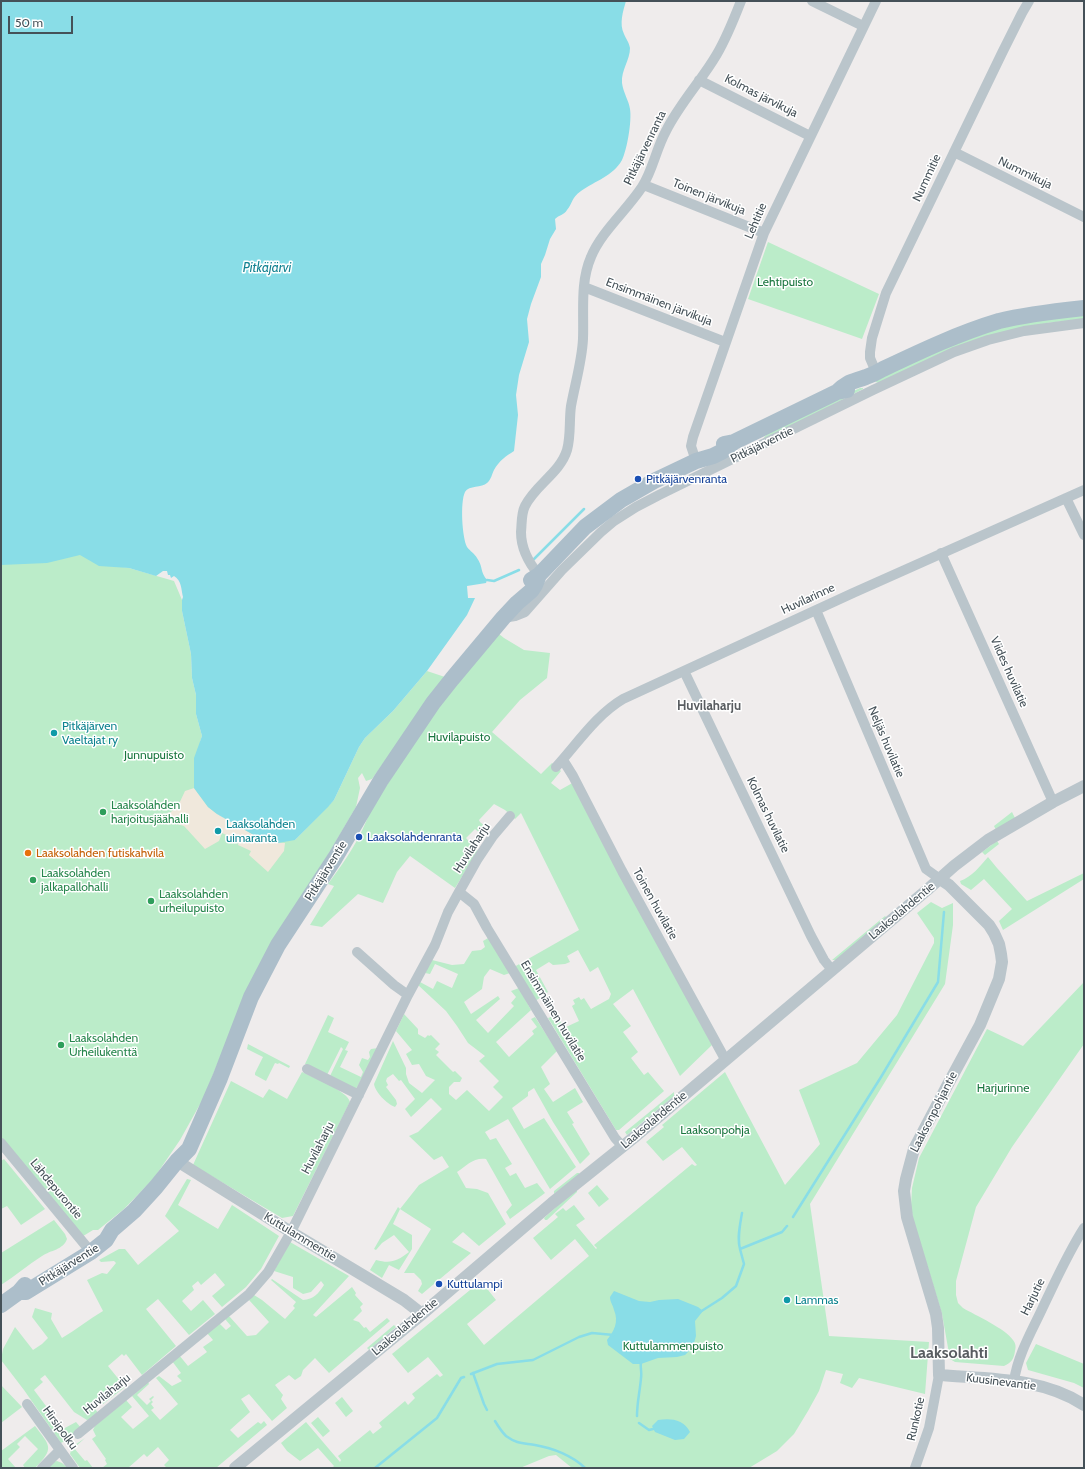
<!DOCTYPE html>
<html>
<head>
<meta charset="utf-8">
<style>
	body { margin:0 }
	#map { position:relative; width:1085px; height:1469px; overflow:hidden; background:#efecec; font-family:Cabin,sans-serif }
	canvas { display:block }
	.frame { position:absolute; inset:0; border:2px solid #455158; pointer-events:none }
	.scale { position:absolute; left:8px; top:16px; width:65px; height:18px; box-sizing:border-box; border:2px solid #455158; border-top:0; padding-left:5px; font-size:12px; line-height:14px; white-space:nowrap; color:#455158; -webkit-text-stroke:3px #fff; paint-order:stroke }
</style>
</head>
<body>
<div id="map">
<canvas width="1085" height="1469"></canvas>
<div class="frame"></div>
<div class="scale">50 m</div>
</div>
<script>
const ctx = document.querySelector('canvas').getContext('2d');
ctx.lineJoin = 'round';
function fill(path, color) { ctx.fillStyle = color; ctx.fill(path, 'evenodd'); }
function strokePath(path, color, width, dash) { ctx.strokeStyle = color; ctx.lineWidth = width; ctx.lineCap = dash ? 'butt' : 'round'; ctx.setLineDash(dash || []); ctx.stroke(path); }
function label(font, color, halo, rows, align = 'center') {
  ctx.font = font + ' Cabin,sans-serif'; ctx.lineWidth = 3; ctx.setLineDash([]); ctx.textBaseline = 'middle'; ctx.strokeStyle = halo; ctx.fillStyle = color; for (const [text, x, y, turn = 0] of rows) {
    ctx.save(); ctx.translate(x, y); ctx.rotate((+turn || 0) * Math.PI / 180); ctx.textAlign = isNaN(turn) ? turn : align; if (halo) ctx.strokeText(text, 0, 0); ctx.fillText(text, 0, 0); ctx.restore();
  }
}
fill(new Path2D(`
	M768 242 879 294 862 339 748 299Z
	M1084 313V319L1047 323 880 383 875 382 898 368 1000 326Z
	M860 388H863V389L725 461 742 450 762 441 765 436 777 427Z
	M1 528 123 567 129 568 174 581 182 600V611L191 654 192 678 196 695V714L202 736 200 742 217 814 236 825 295 840 334 800 359 747 365 738 393 711 427 671 445 677 372 779 366 781 362 773 358 778 360 788 356 807 244 998 204 1097 180 1140 154 1178 124 1209 98 1230H93L80 1238 1 1143Z
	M499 634 504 638 524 650 550 653 547 678 520 700 492 732 541 774 552 763 561 771 551 783 560 790 576 781 712 1045 680 1076 633 989 613 1004 631 1026 623 1032 638 1052 631 1058 644 1075 648 1072 664 1091 619 1130H616L548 1018 554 1016 556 1019 559 1018 561 1023 563 1022 566 1027 579 1021 572 1006 575 1004 573 1000 579 997 581 1000 584 998 591 1009 609 999 611 994 598 967 590 972 578 950 567 956 570 962 565 964 553 965 549 962 536 970 548 992 534 1002 514 967 579 930 521 813 515 819 505 810 494 804 479 820 480 822 487 828 481 834 475 829 466 838 478 851 455 888 410 856 397 872 383 903 358 894 322 927 310 925 334 886 328 884C345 861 361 838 370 811L429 720 479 655Z
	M1012 812 1015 818 996 830 994 826Z
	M997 841 999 844 985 855 982 852Z
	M988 857 997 868 1027 901 1084 873V879L1003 930 999 921 1012 909 984 879 971 890 961 884 960 881C972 877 980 866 988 857Z
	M931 902 942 908 953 903V925L945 984 810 1204 829 1336 929 1342 925 1394 859 1378 852 1388 840 1383 843 1374 826 1370 819 1391 808 1411 794 1434 777 1451 749 1468H572L556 1455 549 1456 520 1468H332L334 1466 318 1448 300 1461 287 1451 281 1443 306 1422 340 1462 341 1460 338 1456 370 1430 373 1434 382 1427 379 1423 405 1401 408 1405 415 1398 412 1394 437 1374 440 1377 443 1375 428 1357 408 1373 392 1354 481 1281 496 1300 467 1324 484 1345 589 1256 575 1239 551 1260 533 1238 558 1217 555 1214 563 1208 566 1211 574 1205 585 1219 576 1225 596 1249 597 1248 594 1245 692 1164 695 1166 697 1165 682 1147 663 1161 646 1142 664 1127 662 1125 725 1072 785 1185 820 1144 799 1090 857 1063 897 1015 934 943V938L917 913Z
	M885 916 887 918 836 960H832Z
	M490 937 510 973 504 975 490 969 484 977 482 989 464 1002 471 1014 498 996 500 999 476 1020 488 1033 514 1006 511 1003 516 997 511 991 519 988 531 1010 496 1042 509 1057 534 1034 532 1031 537 1027 531 1019 535 1017 557 1051 541 1067 550 1084 544 1089 553 1102 575 1088 583 1102 567 1112 574 1123 572 1124 590 1154 580 1164 553 1122 534 1088 528 1092V1096L512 1108 524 1129 544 1118 576 1167 550 1189 508 1119 485 1132 490 1140 496 1138 512 1164 505 1168 510 1176 516 1173 525 1188 537 1183 545 1193 510 1219 506 1212 512 1205 486 1159C474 1157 466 1166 457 1172L466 1188 477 1189 488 1193 506 1224 479 1246 463 1232 452 1242 471 1253 422 1294 418 1291 422 1284 421 1280 414 1273H404L431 1229 400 1209 393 1224 412 1235V1249L399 1270 389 1265 382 1278 370 1270 376 1260C391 1264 397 1261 409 1252L394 1235 382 1243 376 1250 374 1249 398 1207 400 1209 419 1185 449 1167 442 1156 434 1160 409 1136 418 1132 442 1109 431 1098 411 1117 405 1109 415 1099 401 1080 399 1081 393 1074 387 1078 386 1081 388 1085 386 1087 396 1100 397 1104 395 1107C387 1104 375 1092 374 1084L393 1041 406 1068V1074L409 1083 422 1093 435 1080 426 1076 419 1064 412 1065 406 1054 412 1050 396 1031 404 1014 418 1029V1034L425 1038 428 1035 429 1036 431 1035 440 1044 435 1049 439 1052 436 1055 453 1072 455 1071 462 1078 460 1082H454L449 1087V1094L456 1100 467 1090 489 1111 503 1097 493 1087 499 1081 479 1061 485 1056 468 1043 457 1026 446 1011 418 985 420 982 433 989 437 981 452 988 458 974 435 964 430 974 425 973 432 960 452 965 464 964 472 951 481 950 485 947 483 941Z
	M1084 982V1044L1012 1147 976 1207 956 1281V1295L958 1303 963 1308C975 1315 1006 1329 1013 1340 1016 1344 1016 1347 1015 1351 1014 1359 1011 1363 1004 1366L955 1362 950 1359 942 1314 913 1219 911 1206 912 1188 919 1158 987 1029 1023 1046Z
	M328 1015 334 1018 328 1032 349 1042 345 1050 348 1051 340 1067 361 1077 363 1072 359 1065 362 1058 368 1060 370 1057 369 1052 371 1049 378 1048 356 1089 330 1076 343 1049 341 1047 327 1075 305 1064Z
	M248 1044 290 1066 289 1068 279 1063 278 1064 275 1063 266 1081 255 1075V1073L263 1057 247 1049Z
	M302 1072C312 1077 348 1091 350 1102L293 1216 282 1218 193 1165 231 1081 263 1098 269 1089 287 1099Z
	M674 1092V1096L627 1135 625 1132Z
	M4 1159 45 1209 21 1225 7 1206 1 1209V1161Z
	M577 1173H579V1175L554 1194V1191Z
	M187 1179 191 1180 178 1205 218 1229 232 1205 279 1236 261 1269 246 1287 222 1307 212 1296 225 1285 215 1273 201 1285 198 1281 192 1286 194 1290 182 1301 191 1311 203 1300 215 1314 189 1335 158 1299 146 1309 176 1346 142 1375 126 1354 124 1356 122 1354 108 1366 125 1387 103 1404 100 1398 92 1404 98 1413 92 1419 87 1420 74 1412 45 1375 40 1379 43 1382 34 1390 49 1410 48 1412 57 1425 58 1424 63 1429 76 1422 82 1429 70 1438 61 1443 24 1390 1 1360 3 1349 15 1327 33 1350 42 1344 48 1338 32 1317 35 1308 52 1313 51 1319 62 1338C76 1330 89 1319 103 1311L87 1280 102 1273 107 1274 116 1263 114 1261 101 1262 99 1260 119 1249H125L138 1265 179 1231 165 1216Z
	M597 1185 609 1199 599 1207 588 1193Z
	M575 1190 577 1191V1192L547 1220H545L544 1218Z
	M54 1220 65 1234 67 1239C63 1250 51 1250 42 1256 28 1265 15 1276 1 1285V1253Z
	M290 1242 349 1276 313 1315 316 1317 352 1287 356 1293 355 1295 363 1304 360 1307 362 1311 353 1320 359 1322 364 1328 366 1327 370 1332 387 1318 390 1321 329 1373 315 1358 303 1370 301 1376 295 1380 289 1375 275 1385 283 1395 281 1399 287 1408 272 1421 249 1394 241 1399 250 1412 230 1430 238 1438 258 1422 261 1424 264 1421 267 1425 216 1468H167L164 1465 169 1460 158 1447 147 1457 144 1454 128 1468H102L107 1464 105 1460 106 1459 92 1439 96 1436 93 1430 95 1426 126 1400 132 1407 121 1417 133 1429 149 1416 132 1396 148 1382 149 1384 137 1395 147 1405 151 1401 149 1399 153 1396 154 1397 151 1400 153 1402 151 1404 154 1408 151 1410 160 1420 178 1404 156 1378 159 1376 172 1386 182 1381 177 1376 181 1373 172 1361 179 1355 188 1366 207 1352 203 1347 213 1340 207 1333 219 1323 226 1330 231 1326 225 1319 229 1316 247 1336 256 1335 269 1322 249 1300 254 1295 262 1300 285 1319 295 1308 293 1306 296 1302 271 1280 272 1279 303 1300C314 1299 318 1294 324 1285L321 1281 311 1292 303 1294 293 1288V1277L274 1271Z
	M394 1325 396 1327 369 1350 367 1348Z
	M1036 1344 1084 1364V1388L1074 1383 1028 1370 1026 1363Z
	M1 1385 22 1407 1 1423Z
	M342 1397 353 1411 346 1417 335 1403Z
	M318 1417 330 1431 323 1437 311 1423Z
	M35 1426C50 1446 55 1448 35 1468H25L23 1465 38 1449 25 1436 17 1444 20 1447 8 1459 16 1468H1V1451Z
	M85 1438 74 1448 85 1461 87 1460 93 1468H80L70 1454 72 1447Z
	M57 1461 62 1463 68 1468H48L53 1462Z`), '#bbecc9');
fill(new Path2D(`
	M194 788 208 807 217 814 259 838 270 842 285 843 284 851 268 872 249 855 251 851 238 845 239 841 222 833 219 841 205 849 184 826 170 822 166 816 178 806 185 791Z`), '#f0e8dc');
fill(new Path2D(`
	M1 1H626C623 11 619 24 624 34 626 39 629 42 630 48 630 60 621 70 622 83 623 92 629 101 630 109 632 121 627 150 622 160 613 176 595 181 581 191 571 198 573 203 567 210 564 215 559 215 555 219L556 229 550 239 545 255 541 264V277L531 304 527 319 529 342 519 375 516 395 518 415 514 451C506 456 499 461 494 470 492 474 491 480 487 483 482 488 469 485 465 492 460 502 462 537 467 547 470 551 475 554 477 558 483 566 480 572 487 580L486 583 467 586 468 598H475L467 615 427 671 393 711 365 738 359 747 334 800 328 807 295 840 278 843 270 842 259 838 217 814 208 807 194 788V758L202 736 196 714V695L192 678 191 654 182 611V600L183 597C181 589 182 581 174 576L171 578 170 575H168L167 571H163L156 576 129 568 99 566 80 555 47 563 1 565Z
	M614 1291 639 1301 650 1302 659 1300 678 1299 698 1307 703 1311 695 1321 696 1336 694 1343 691 1349 685 1355 677 1357 658 1358 641 1364H633L608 1345 607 1340C614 1331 619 1322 614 1310 613 1305 610 1302 610 1297Z
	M658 1420C670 1418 684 1419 690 1432L684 1439 675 1440 655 1432 652 1426Z`), '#89dde7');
strokePath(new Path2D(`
	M534 559 584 509
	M487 580 494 581 519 570
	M793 1217 881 1077 938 982 944 912
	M740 1249C737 1238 740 1225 742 1213
	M700 1312 722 1298 736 1286 744 1264 740 1249 782 1232 787 1226
	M473 1373 484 1404 487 1410
	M471 1374 497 1364 533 1360 579 1337 592 1333 614 1335
	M637 1416C637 1402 640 1391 641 1378 642 1372 640 1367 641 1362
	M495 1421C498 1426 502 1432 506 1436 517 1444 523 1443 535 1445 553 1448 573 1456 585 1468
	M639 1423 649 1430 653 1429
	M375 1468 437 1418 461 1378 464 1377`), '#89dde7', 2.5);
strokePath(new Path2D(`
	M812 1 863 26
	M699 80 810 136
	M954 152 1084 217
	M644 185 764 233
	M584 287 725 342
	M876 372 870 358V352L872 338 886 293 1002 53 1022 13 1029 1
	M696 461 691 446 693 437 764 233 876 1
	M1066 498 1084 535
	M941 553 1053 802
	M539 575C528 562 521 549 521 532 522 523 521 514 525 506 535 485 560 473 567 450 571 436 569 420 571 406 575 384 582 361 583 339 584 312 580 282 591 257 601 232 627 210 642 187 653 170 656 149 666 131 680 103 702 80 717 54 727 37 734 19 741 1
	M816 610 926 869 940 879
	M503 618 515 616 525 612 562 570 601 532 614 521 636 507 659 495 873 390 954 352 988 340 1024 331 1084 323
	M684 671 811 936 824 960 832 970
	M563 760 573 776 622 871 725 1059
	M556 767C577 744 596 715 623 699L853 593 1084 490
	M459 892 474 904 487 928 615 1138 623 1147
	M357 952 394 985 408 995
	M307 1069 359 1095
	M1 1143 91 1252
	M1014 1381C1018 1354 1032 1331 1043 1307 1056 1280 1068 1253 1084 1228
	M27 1404 73 1468
	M78 1434 249 1294 268 1272 291 1232 408 995 435 945 448 912 459 892 477 860 493 836 510 816
	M42 1468 60 1450
	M915 1468 929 1428 939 1375`), '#bac5cb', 10);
strokePath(new Path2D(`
	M940 879 949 885 989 925 994 933 999 944 1001 954 1002 962 999 979 980 1025 947 1086 914 1149 906 1179 904 1191 907 1217 936 1314 938 1328 939 1375C987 1379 1042 1377 1084 1405
	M177 1161 291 1232 404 1300 422 1314
	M235 1468 422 1314 552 1203 637 1135 927 890 954 866 988 840 1053 802 1084 786`), '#bac5cb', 12);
strokePath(new Path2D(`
	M837 392C848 381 853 382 866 377 872 375 878 372 883 369 921 351 959 333 999 321 1027 314 1056 311 1084 308
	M724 444 734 442 837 392 847 390
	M531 580 539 575 585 527 621 500 654 481 696 461 713 456 723 451 734 442
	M19 1292H26L91 1252 106 1240 112 1230 134 1211 156 1187 177 1161 189 1149 220 1078 251 997 278 945 335 858 381 780 433 703 452 679 503 618 517 603 531 591 535 585 539 575
	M1 1305 19 1292 25 1285`), '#acbeca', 16);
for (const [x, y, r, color] of [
	[638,479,4,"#1a4fb4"],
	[54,733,4,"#0f9aa8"],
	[103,812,4,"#2e9e5b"],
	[218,831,4,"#0f9aa8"],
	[359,837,4,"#1a4fb4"],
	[28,853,4,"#e8710a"],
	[33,880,4,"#2e9e5b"],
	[151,901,4,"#2e9e5b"],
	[61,1045,4,"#2e9e5b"],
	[439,1284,4,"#1a4fb4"],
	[787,1300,4,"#0f9aa8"]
]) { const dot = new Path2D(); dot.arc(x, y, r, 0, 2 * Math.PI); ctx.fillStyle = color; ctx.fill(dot); strokePath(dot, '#fff', 1.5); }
label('12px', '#455158', '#fff', [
	["Kolmas järvikuja",761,96,27],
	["Pitkäjärvenranta",645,148,-64],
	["Nummikuja",1025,173,26],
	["Nummitie",927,178,-65],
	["Toinen järvikuja",709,197,22],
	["Lehtitie",756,221,-67],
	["Ensimmäinen järvikuja",659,302,21],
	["Pitkäjärventie",762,445,-26],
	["Huvilarinne",808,599,-25],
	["Viides huvilatie",1009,672,66],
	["Neljäs huvilatie",886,742,67],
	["Kolmas huvilatie",768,815,64],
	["Huvilaharju",472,848,-57],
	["Pitkäjärventie",326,871,-58],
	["Toinen huvilatie",655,904,61],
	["Laaksolahdentie",902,911,-40],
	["Ensimmäinen huvilatie",553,1011,59],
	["Laaksonpohjantie",934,1112,-63],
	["Laaksolahdentie",654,1120,-40],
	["Huvilaharju",318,1148,-63],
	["Lähdepurontie",56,1189,50],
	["Kuttulammentie",300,1237,31],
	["Pitkäjärventie",69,1265,-32],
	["Harjutie",1033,1297,-64],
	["Laaksolahdentie",405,1327,-40],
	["Kuusinevantie",1001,1382,7],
	["Huvilaharju",107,1394,-39],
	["Runkotie",916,1419,-77],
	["Hirsipolku",60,1428,54]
]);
label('12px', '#1a763f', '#fff', [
	["Lehtipuisto",785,282],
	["Huvilapuisto",459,737],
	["Junnupuisto",154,755],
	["Harjurinne",1003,1088],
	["Laaksonpohja",715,1130],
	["Kuttulammenpuisto",673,1346]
]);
label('12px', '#164399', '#fff', [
	["Pitkäjärvenranta",646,479],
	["Laaksolahdenranta",367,837],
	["Kuttulampi",447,1284]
], 'left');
label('12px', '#0d838f', '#fff', [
	["Pitkäjärven",62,726],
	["Vaeltajat ry",62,740],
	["Laaksolahden",226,824],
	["uimaranta",226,838],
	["Lammas",795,1300]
], 'left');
label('12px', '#27864d', '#fff', [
	["Laaksolahden",111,805],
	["harjoitusjäähalli",111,819],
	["Laaksolahden",41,873],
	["jalkapallohalli",41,887],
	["Laaksolahden",159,894],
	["urheilupuisto",159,908],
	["Laaksolahden",69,1038],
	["Urheilukenttä",69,1052]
], 'left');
label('12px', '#c56008', '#fff', [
	["Laaksolahden futiskahvila",36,853]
], 'left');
label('italic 13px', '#128291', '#fff', [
	["Pitkäjärvi",267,268]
]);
label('bold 13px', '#595d61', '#fff', [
	["Huvilaharju",709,706]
]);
label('bold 16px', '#595d61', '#fff', [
	["Laaksolahti",949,1353]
]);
</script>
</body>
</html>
